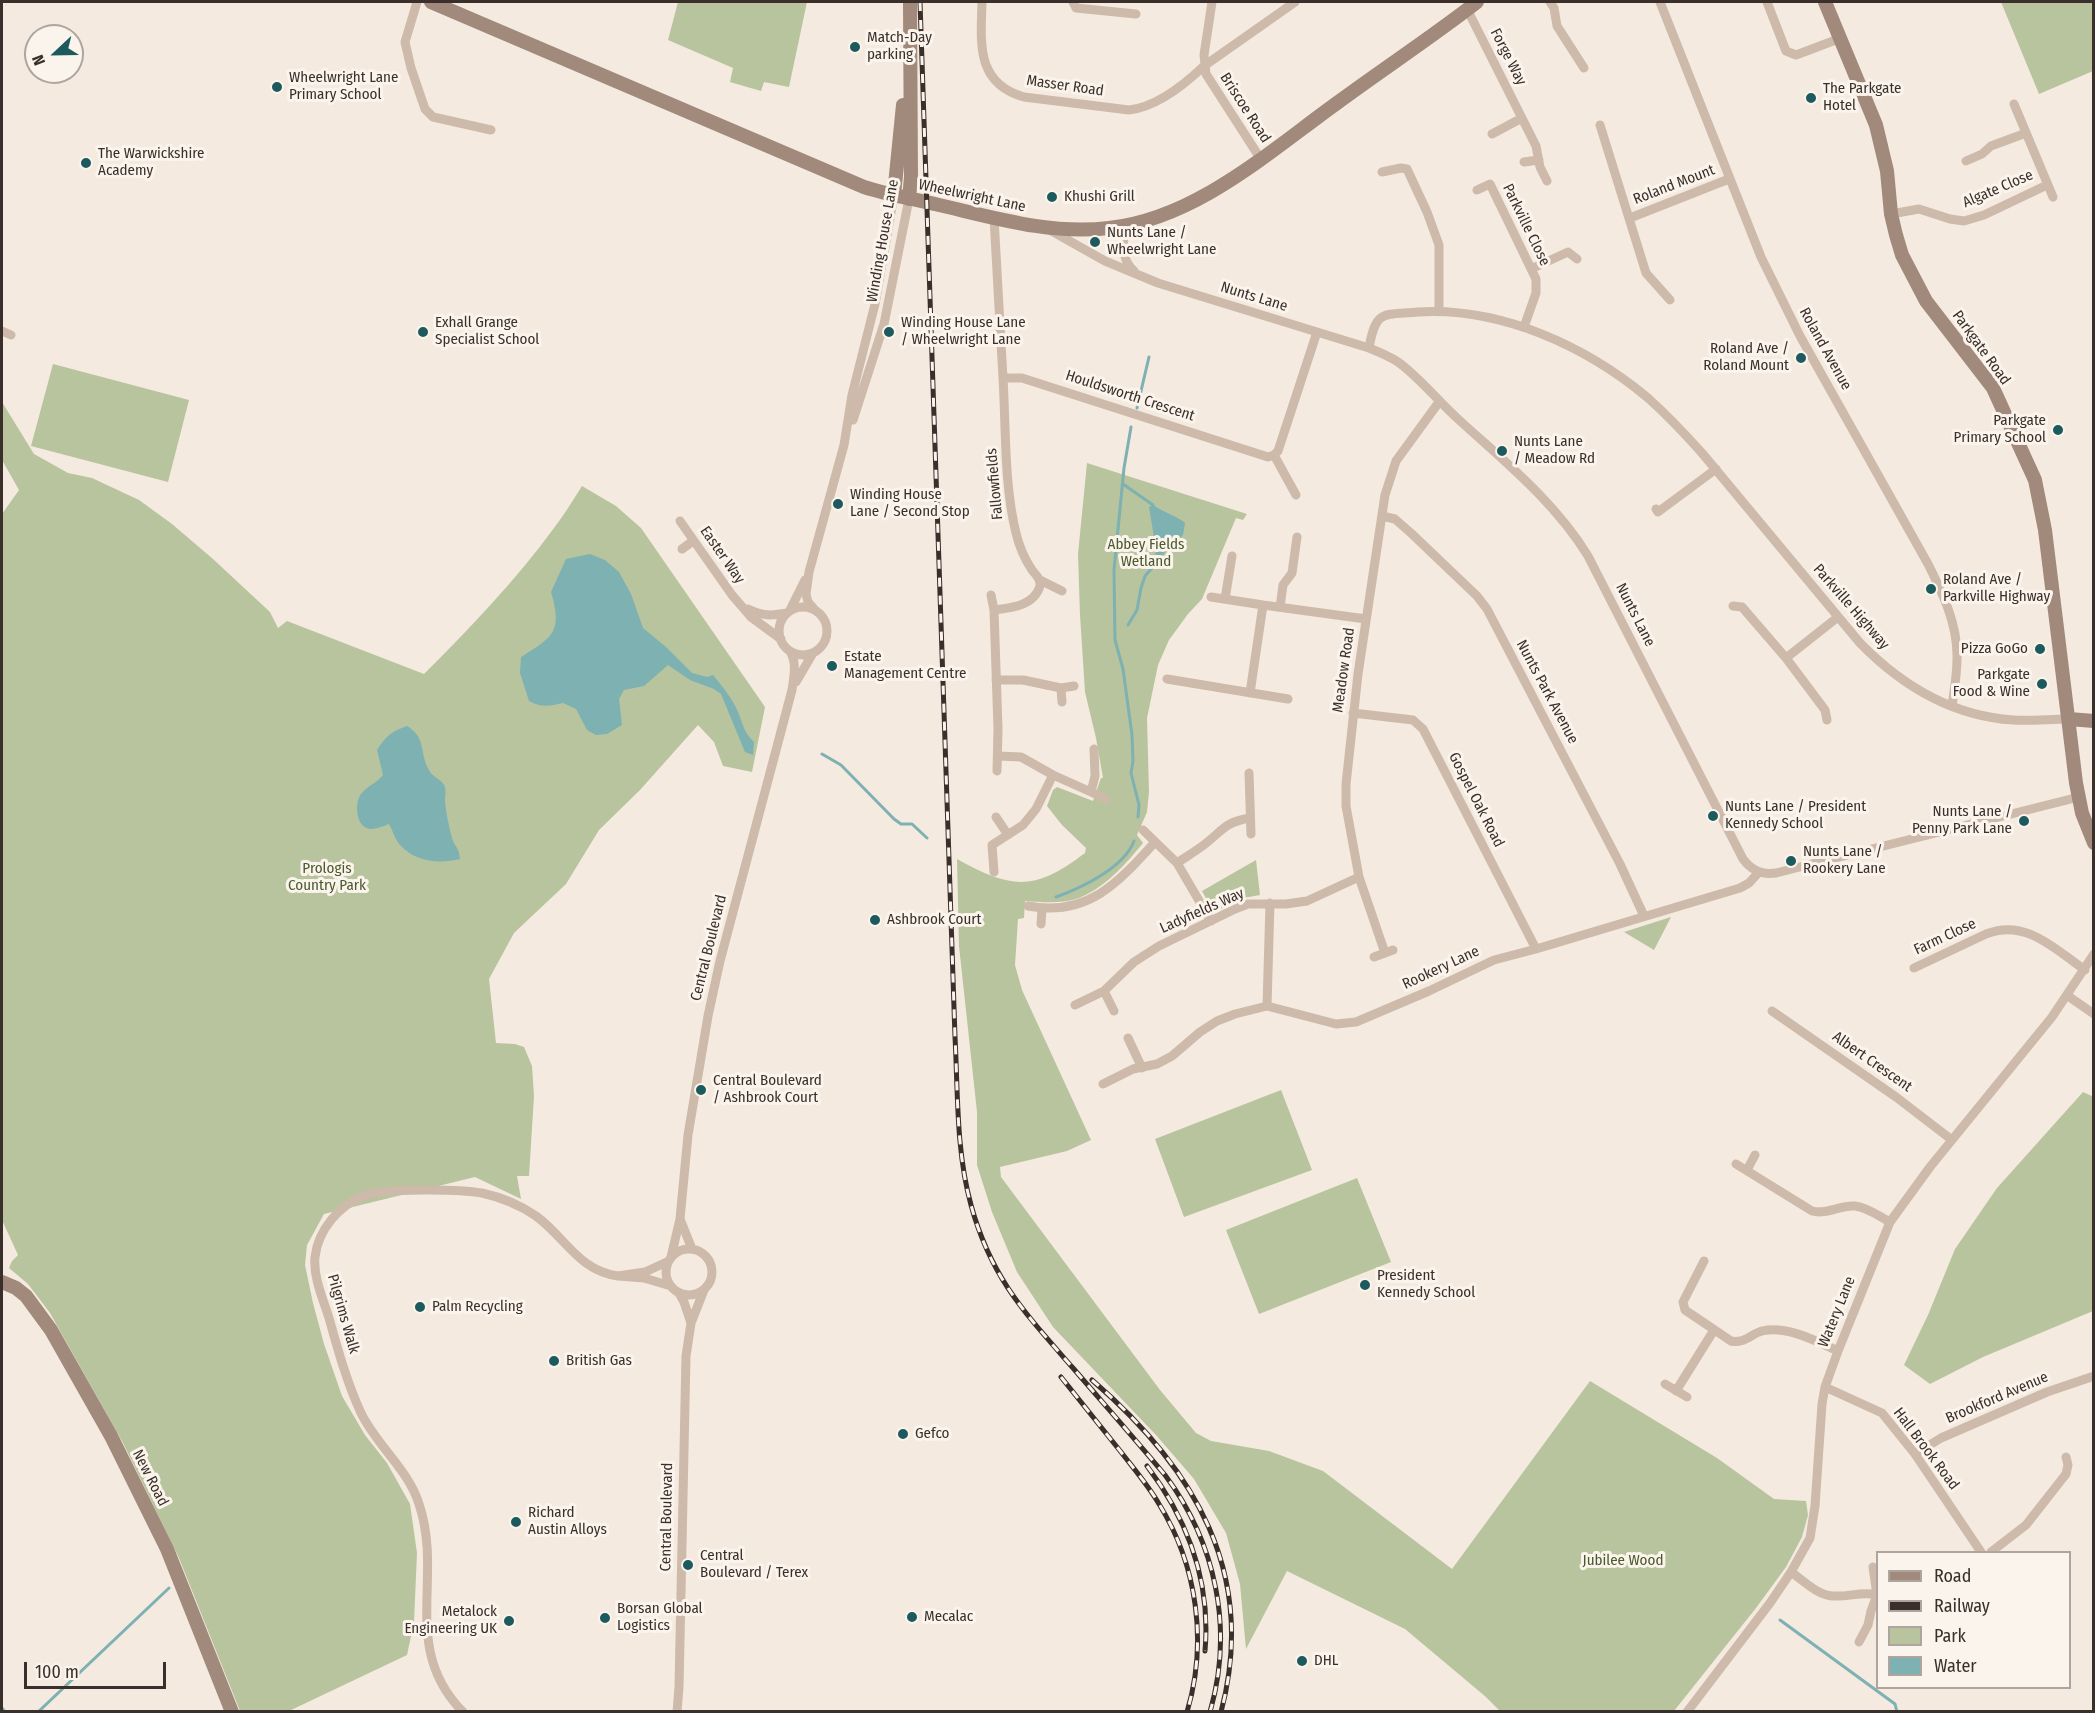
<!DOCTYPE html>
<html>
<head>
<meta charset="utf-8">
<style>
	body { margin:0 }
	#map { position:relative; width:2095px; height:1713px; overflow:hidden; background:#f4eadf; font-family:"Fira Sans Condensed",sans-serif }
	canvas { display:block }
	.frame { position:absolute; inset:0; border:3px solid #3a2f2a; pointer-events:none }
	.legend { position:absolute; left:1876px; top:1551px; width:195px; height:138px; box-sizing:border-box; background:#fbf4ec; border:2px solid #aea59e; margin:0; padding:8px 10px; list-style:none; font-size:18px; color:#3a2f2a }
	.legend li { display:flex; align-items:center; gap:12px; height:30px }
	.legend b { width:30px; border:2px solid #aea59e }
	.north { position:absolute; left:24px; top:24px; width:60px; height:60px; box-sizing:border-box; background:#fbf4ec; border:2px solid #aea59e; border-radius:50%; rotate:248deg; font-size:16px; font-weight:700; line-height:24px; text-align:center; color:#3a2f2a }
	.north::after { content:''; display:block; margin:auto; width:21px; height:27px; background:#1d5a5e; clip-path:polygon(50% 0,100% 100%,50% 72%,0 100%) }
	.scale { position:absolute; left:24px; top:1662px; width:142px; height:27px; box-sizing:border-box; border:3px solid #3a2f2a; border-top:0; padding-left:8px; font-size:18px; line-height:21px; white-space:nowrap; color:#3a2f2a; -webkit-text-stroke:4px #fbf4ec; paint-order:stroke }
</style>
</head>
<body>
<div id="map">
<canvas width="2095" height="1713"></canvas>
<div class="frame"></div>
<ul class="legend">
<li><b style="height:8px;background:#a1897b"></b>Road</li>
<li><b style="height:8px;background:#3a2f2a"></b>Railway</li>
<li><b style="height:16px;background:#b8c49e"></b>Park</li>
<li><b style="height:16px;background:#7db1b2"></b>Water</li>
</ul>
<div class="north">N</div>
<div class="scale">100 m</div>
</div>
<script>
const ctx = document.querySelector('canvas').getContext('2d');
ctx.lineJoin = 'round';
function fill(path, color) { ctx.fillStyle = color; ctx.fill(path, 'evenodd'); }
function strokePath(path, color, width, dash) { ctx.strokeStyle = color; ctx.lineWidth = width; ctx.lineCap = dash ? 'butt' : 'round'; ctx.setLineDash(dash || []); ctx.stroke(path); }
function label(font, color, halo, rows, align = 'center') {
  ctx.font = font + ' "Fira Sans Condensed",sans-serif'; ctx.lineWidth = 6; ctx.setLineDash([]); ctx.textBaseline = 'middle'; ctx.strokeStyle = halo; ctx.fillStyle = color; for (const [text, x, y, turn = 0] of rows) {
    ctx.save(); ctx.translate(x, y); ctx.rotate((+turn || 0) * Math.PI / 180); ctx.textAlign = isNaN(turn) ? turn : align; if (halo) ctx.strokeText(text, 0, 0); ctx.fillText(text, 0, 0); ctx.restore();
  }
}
fill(new Path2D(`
	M678 2H807L789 87 764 82 761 91 730 82 733 68 668 40Z
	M2001 2H2093V71L2039 94Z
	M53 364 189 400 168 482 31 446Z
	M2 402 34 454 68 473 92 478 139 500 172 524 213 559 270 612 278 628 287 621 424 674C469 629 517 579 554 528 564 515 573 500 582 486L616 506 641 528 765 707 752 772 723 766 714 742 698 725 640 790 599 830 566 884 514 933 489 979 496 1043 515 1044 524 1047 532 1066 534 1096 529 1176H517L521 1199 475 1177 324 1214 307 1245 305 1265 313 1303 324 1344 342 1396 365 1435 387 1463 410 1504 417 1553 414 1622 407 1655 289 1711H240L179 1558 123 1443 50 1313 28 1284 9 1268 12 1261 18 1255 2 1220V514L19 490 2 460Z
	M1087 463 1247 514 1243 520 1236 518 1202 599 1188 614 1169 640 1158 665 1147 718 1149 792 1147 812 1137 835 1143 843C1125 865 1104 889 1076 899 1060 904 1041 902 1025 901L1024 918 1018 919 1015 965 1022 990 1091 1140 1067 1151 1000 1167 1001 1177 1160 1390 1196 1433 1211 1441 1269 1451 1323 1471 1452 1569 1590 1381 1717 1458 1774 1499 1806 1501 1808 1515 1802 1537 1786 1567 1756 1608 1674 1711H1500L1486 1697 1405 1629 1287 1571 1246 1649 1240 1584 1226 1533 1194 1479 1156 1435 1053 1327 1017 1272 992 1212 977 1165V1112L959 946 957 859C1011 889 1034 892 1085 853L1086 848 1062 825 1047 806 1053 790 1057 787 1093 801 1101 778H1103L1096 738 1085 692 1080 615 1078 554Z
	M1256 860 1260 895 1243 898 1223 908 1212 909 1202 891Z
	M1671 917 1654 950 1624 932Z
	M1281 1090 1312 1170 1184 1217 1155 1139Z
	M2083 1092 2094 1097 2093 1311 1983 1357 1930 1384 1904 1365 1928 1315 1955 1249 1997 1188Z
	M1357 1178 1391 1262 1259 1314 1226 1230Z`), '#b8c49e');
fill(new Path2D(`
	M1153 505C1163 512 1179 517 1185 523L1183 535 1157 560 1155 559 1156 549 1149 507Z
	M590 554 605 560 619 572 631 594 643 628 666 647 692 673 707 677 713 675C722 686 732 698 738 712 743 724 744 733 754 742L753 755 745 752 721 694 714 689 690 680 668 665 644 686 624 690 619 699 622 725 607 734 596 735 587 730 576 709 563 703C549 706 542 708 529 701L520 673 521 657C553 637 563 632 551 592L566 559Z
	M407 726C427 738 419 753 429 770 433 778 442 779 445 787 446 791 445 797 445 801 446 813 449 827 452 838 455 848 459 846 460 859 439 864 416 862 401 846 395 840 393 831 389 824 384 826 376 829 371 829 356 829 354 803 361 794 367 786 377 783 383 775L377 750C385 737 392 731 407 726Z`), '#7db1b2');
strokePath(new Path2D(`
	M1137 408 1149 357
	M1131 427 1124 468 1114 570 1115 640 1123 669 1132 735 1133 761 1131 773 1139 805 1138 817
	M1123 484 1153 505
	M1128 625 1137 610 1141 588 1145 576 1152 568 1156 559
	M822 754 841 765 894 819 901 824H912L927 838
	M1056 897C1081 888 1124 868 1134 841
	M1780 1620 1895 1704 1897 1712
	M2 1708 5 1712
	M38 1712 169 1588`), '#7db1b2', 3);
strokePath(new Path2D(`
	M417 2 405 42 411 68 425 109 433 117 491 130
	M982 2C981 42 975 83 1024 97L1129 110C1157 107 1184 85 1204 66L1295 2
	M1073 2 1076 8 1136 14
	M1212 2 1204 55 1206 74 1260 158
	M1550 2 1554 8 1557 26 1584 68
	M1660 2 1761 257 1800 336 1928 564C1943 594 1958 625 1957 659 1957 675 1954 691 1952 706
	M1767 2 1786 51 1796 55 1841 38
	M1467 9 1536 146 1540 167 1547 181
	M2014 104 2053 197
	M1600 125 1646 273 1670 300
	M1492 134 1522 118
	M1966 161 1982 154 1991 146 2026 133
	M1524 162 1539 160
	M1382 172 1401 168 1407 169 1427 212 1439 245V311
	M1477 190 1490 184 1536 279V293L1524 327
	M1891 214 1919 209 1950 219 1964 221 1984 215 2047 185
	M994 218 1003 378H1022L1268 457 1274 455 1278 451 1317 332
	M1630 218 1729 179
	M1124 226C1124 242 1120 259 1134 271
	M1048 229 1105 261 1158 283 1369 348C1379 352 1389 356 1398 362 1418 376 1439 402 1458 419 1505 462 1554 501 1588 556L1743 859C1752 871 1762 875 1776 873L2079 797
	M1531 269 1568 252 1577 259
	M2 331 11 335
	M1369 348C1376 309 1383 315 1418 312 1501 307 1586 346 1648 398 1667 415 1685 434 1702 453L1860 643C1902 686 1953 716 2013 720 2032 721 2050 719 2069 719
	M853 420 884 324 909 199
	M1274 455 1296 495
	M1656 509 1658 512 1716 469
	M1382 516 1395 519 1412 534 1477 596 1487 609 1620 864 1644 916
	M680 521 732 595 751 617 781 639
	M682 549 693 541
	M1040 580 1062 591
	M991 595 994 610 998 729 997 771
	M1211 597 1263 605
	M1225 599 1232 556
	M1733 606 1742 607 1786 658 1825 710 1827 720
	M779 631a24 24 0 1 1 48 0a24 24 0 1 1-48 0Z
	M1280 607 1283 585 1292 573 1297 537
	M748 609C763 616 771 616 787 613
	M814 609 808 602 806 594 809 572 844 445 852 395 875 304 894 195
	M790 610 805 580
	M994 610C1011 608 1034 606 1040 586 1041 579 1036 575 1032 570 1024 558 1019 546 1016 533 1004 485 1006 427 1003 378
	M1786 658 1838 617
	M1167 679 1288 699
	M996 680H1023L1061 688 1074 686
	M796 682 813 653
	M1061 688 1062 702
	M1250 693 1263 605 1366 619
	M1353 713 1413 720 1423 729 1536 949
	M998 756 1021 757 1053 775 1091 792 1095 776 1094 749
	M1249 773 1251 834
	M1091 792 1106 799
	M996 817 1008 835
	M1143 830 1177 863 1211 921
	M1177 863C1186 857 1196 851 1205 844 1223 830 1225 822 1250 818
	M994 872 992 845 1023 825 1036 809 1053 775
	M1028 906C1088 917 1118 883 1155 842
	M1041 924 1042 909
	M1385 953 1359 877 1346 806V784L1358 674 1385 495 1396 461 1439 402
	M1374 957 1393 950
	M1914 968 1986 934C2025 918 2055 949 2085 970
	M2068 996 2094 1014
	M1075 1005 1104 991
	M1267 1006 1270 903
	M1114 1011 1104 991 1134 962 1159 946 1235 909 1248 904H1286L1307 901 1359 877
	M1772 1011 1896 1097 1952 1140
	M1128 1038 1142 1068
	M1103 1084 1133 1069 1157 1064 1172 1056 1200 1032 1217 1021 1235 1014 1267 1006 1336 1024 1356 1022 1429 991 1494 960 1536 949 1740 888 1749 883 1759 872
	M1736 1164 1812 1211C1827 1215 1839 1205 1855 1206 1867 1207 1880 1217 1890 1222
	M1747 1170 1755 1155
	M680 1219 692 1249
	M666 1272a23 23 0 1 1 46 0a23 23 0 1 1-46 0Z
	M671 1257 680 1219 688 1135 708 1016 720 961 792 690C794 676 797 663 790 651
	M669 1261 645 1272 618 1276 644 1278 671 1286
	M1704 1261 1683 1302 1685 1310 1731 1341C1744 1344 1751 1334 1762 1331 1786 1325 1816 1341 1838 1351
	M679 1293 684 1302 691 1323
	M1665 1384 1687 1397
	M1825 1387 1882 1413 1915 1454 1981 1552
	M1676 1391 1714 1330
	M1915 1454 1941 1438 2047 1392 2094 1376
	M1991 1552 2026 1525 2066 1474 2068 1465 2066 1457
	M1791 1572C1803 1580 1818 1596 1834 1596 1849 1597 1863 1591 1878 1595
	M1859 1642 1868 1625 1871 1611 1877 1595 1873 1567
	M463 1712C400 1648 444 1578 419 1504 408 1469 377 1446 361 1413 347 1383 338 1350 329 1318 323 1299 313 1277 315 1257 318 1230 339 1205 364 1196 384 1188 459 1189 482 1193 500 1197 520 1205 536 1216 565 1237 579 1271 618 1276
	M677 1712 679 1687 686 1356 691 1323 704 1290
	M1687 1712 1770 1603 1791 1572 1810 1538 1815 1506 1822 1404 1825 1387 1838 1351 1890 1222 1930 1167 2052 1017 2094 954`), '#cdbaaa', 9);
strokePath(new Path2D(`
	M431 2 864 187C889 195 914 199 939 205 995 218 1051 235 1109 228 1195 219 1269 152 1337 103 1383 69 1432 37 1477 2
	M1825 2 1876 125 1887 171 1891 214 1896 235 1902 255 1926 301 1993 388 2035 480 2045 530 2076 783 2082 813 2094 843
	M894 195 903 105
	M909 199 911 177 910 2
	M2069 719 2094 721
	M2 1282 16 1288 26 1296 51 1330 111 1436 167 1549 232 1712`), '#a1897b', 14);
const rail = new Path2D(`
	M920 2 955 1037C958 1093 956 1151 971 1205 991 1278 1025 1313 1073 1368 1104 1404 1135 1439 1165 1475 1216 1543 1234 1629 1210 1712
	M1061 1377C1081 1402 1101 1427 1121 1452 1134 1469 1148 1485 1159 1504 1197 1565 1208 1642 1187 1712
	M1092 1380C1194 1468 1258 1573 1221 1712
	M1147 1466C1188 1520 1211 1582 1205 1651`);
strokePath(rail, '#3a2f2a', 5);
strokePath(rail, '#fbf4ec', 3, [9]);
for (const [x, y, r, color] of [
	[855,47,6,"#1d5a5e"],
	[277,87,6,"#1d5a5e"],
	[1811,98,6,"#1d5a5e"],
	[86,163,6,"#1d5a5e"],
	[1052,197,6,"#1d5a5e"],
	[1095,242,6,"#1d5a5e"],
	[423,332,6,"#1d5a5e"],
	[889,332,6,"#1d5a5e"],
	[1801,358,6,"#1d5a5e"],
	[2058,430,6,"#1d5a5e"],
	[1502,451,6,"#1d5a5e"],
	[838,504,6,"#1d5a5e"],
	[1931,589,6,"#1d5a5e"],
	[2040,649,6,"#1d5a5e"],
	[832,666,6,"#1d5a5e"],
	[2042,684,6,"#1d5a5e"],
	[1713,816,6,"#1d5a5e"],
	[2024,821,6,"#1d5a5e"],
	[1791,861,6,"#1d5a5e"],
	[875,920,6,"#1d5a5e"],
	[701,1090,6,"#1d5a5e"],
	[1365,1285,6,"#1d5a5e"],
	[420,1307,6,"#1d5a5e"],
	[554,1361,6,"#1d5a5e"],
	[903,1434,6,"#1d5a5e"],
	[516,1522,6,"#1d5a5e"],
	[688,1565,6,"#1d5a5e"],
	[912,1617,6,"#1d5a5e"],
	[605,1618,6,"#1d5a5e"],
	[509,1621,6,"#1d5a5e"],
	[1302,1661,6,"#1d5a5e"]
]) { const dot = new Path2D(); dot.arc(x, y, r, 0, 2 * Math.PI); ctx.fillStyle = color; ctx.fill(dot); strokePath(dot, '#fbf4ec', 2); }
label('15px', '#3a2f2a', '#fbf4ec', [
	["Match-Day",867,38],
	["parking",867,55],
	["Wheelwright Lane",289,78],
	["Primary School",289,95],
	["The Parkgate",1823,89],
	["Hotel",1823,106],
	["The Warwickshire",98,154],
	["Academy",98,171],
	["Khushi Grill",1064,197],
	["Nunts Lane /",1107,233],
	["Wheelwright Lane",1107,250],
	["Exhall Grange",435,323],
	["Specialist School",435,340],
	["Winding House Lane",901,323],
	["/ Wheelwright Lane",901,340],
	["Roland Ave /",1789,349,"right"],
	["Roland Mount",1789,366,"right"],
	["Parkgate",2046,421,"right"],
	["Primary School",2046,438,"right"],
	["Nunts Lane",1514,442],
	["/ Meadow Rd",1514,459],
	["Winding House",850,495],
	["Lane / Second Stop",850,512],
	["Roland Ave /",1943,580],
	["Parkville Highway",1943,597],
	["Pizza GoGo",2028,649,"right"],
	["Estate",844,657],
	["Management Centre",844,674],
	["Parkgate",2030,675,"right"],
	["Food & Wine",2030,692,"right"],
	["Nunts Lane / President",1725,807],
	["Kennedy School",1725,824],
	["Nunts Lane /",2012,812,"right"],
	["Penny Park Lane",2012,829,"right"],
	["Nunts Lane /",1803,852],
	["Rookery Lane",1803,869],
	["Ashbrook Court",887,920],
	["Central Boulevard",713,1081],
	["/ Ashbrook Court",713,1098],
	["President",1377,1276],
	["Kennedy School",1377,1293],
	["Palm Recycling",432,1307],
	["British Gas",566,1361],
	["Gefco",915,1434],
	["Richard",528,1513],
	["Austin Alloys",528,1530],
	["Central",700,1556],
	["Boulevard / Terex",700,1573],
	["Borsan Global",617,1609],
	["Logistics",617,1626],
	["Metalock",497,1612,"right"],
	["Engineering UK",497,1629,"right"],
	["Mecalac",924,1617],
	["DHL",1314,1661]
], 'left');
label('15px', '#3a2f2a', '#fbf4ec', [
	["Forge Way",1508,57,63],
	["Masser Road",1065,86,8],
	["Briscoe Road",1245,108,57],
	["Roland Mount",1674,185,-21],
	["Algate Close",1998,189,-23],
	["Wheelwright Lane",972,196,12],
	["Parkville Close",1526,225,64],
	["Winding House Lane",883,241,-80],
	["Nunts Lane",1254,297,17],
	["Parkgate Road",1981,348,54],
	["Roland Avenue",1825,349,61],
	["Houldsworth Crescent",1130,396,18],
	["Fallowfields",995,484,-95],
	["Easter Way",722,555,55],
	["Parkville Highway",1851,607,49],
	["Nunts Lane",1635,615,63],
	["Meadow Road",1344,670,-82],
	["Nunts Park Avenue",1547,692,62],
	["Gospel Oak Road",1476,800,63],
	["Ladyfields Way",1202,911,-24],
	["Farm Close",1945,937,-25],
	["Central Boulevard",709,948,-76],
	["Rookery Lane",1441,968,-25],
	["Albert Crescent",1872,1062,35],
	["Watery Lane",1837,1312,-68],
	["Pilgrims Walk",343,1314,74],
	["Brookford Avenue",1997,1398,-23],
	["Hall Brook Road",1926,1449,53],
	["New Road",150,1478,63],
	["Central Boulevard",667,1517,-89]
]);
label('15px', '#4a5a2d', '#fbf4ec', [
	["Abbey Fields",1146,545],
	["Wetland",1146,562],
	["Prologis",327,869],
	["Country Park",327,886],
	["Jubilee Wood",1623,1561]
]);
</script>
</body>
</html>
